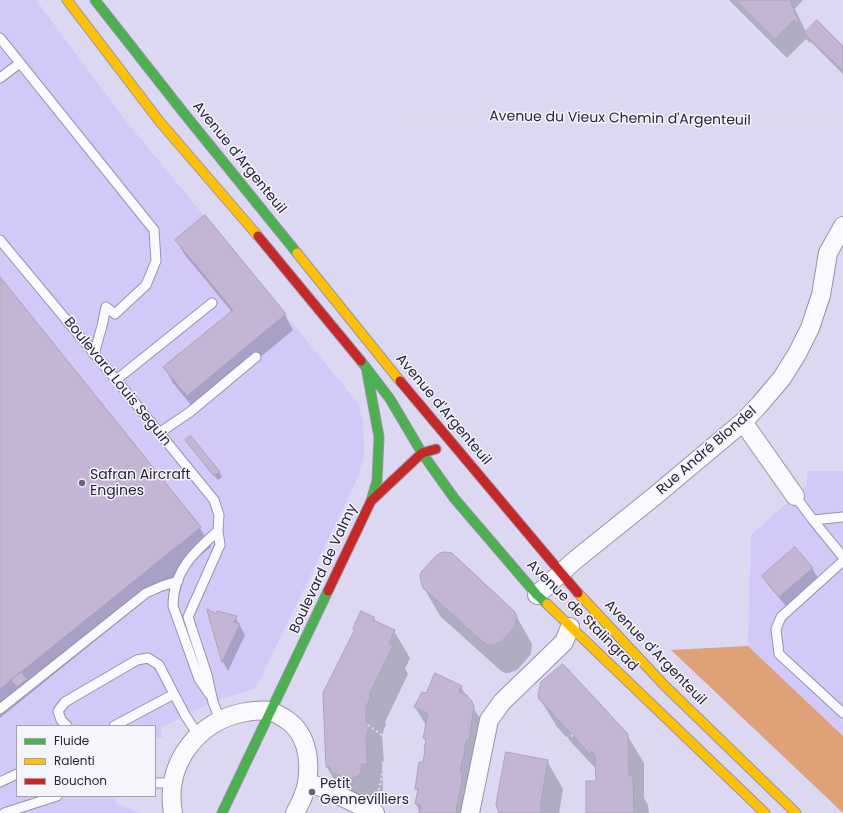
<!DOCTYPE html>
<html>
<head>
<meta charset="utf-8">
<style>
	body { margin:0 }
	#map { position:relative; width:843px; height:813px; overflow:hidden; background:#dcd8f2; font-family:Poppins,sans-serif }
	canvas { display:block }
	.legend { position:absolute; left:16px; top:725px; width:140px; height:72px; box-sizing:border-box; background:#f5f4fa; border:1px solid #a3a1ae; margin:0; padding:5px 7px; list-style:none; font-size:12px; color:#29243b }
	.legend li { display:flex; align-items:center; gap:8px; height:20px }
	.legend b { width:20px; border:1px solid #a3a1ae }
</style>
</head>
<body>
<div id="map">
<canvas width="843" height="813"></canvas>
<ul class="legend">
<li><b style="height:5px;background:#4caf50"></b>Fluide</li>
<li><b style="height:5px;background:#ffc107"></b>Ralenti</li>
<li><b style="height:5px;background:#c62828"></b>Bouchon</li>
</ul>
</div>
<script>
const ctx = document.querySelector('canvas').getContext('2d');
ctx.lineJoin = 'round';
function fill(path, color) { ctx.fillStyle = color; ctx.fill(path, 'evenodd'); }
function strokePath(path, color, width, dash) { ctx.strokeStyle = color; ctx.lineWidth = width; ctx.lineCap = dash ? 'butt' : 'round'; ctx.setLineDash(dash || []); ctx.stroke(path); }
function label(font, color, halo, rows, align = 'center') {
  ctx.font = font + ' Poppins,sans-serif'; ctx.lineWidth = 3; ctx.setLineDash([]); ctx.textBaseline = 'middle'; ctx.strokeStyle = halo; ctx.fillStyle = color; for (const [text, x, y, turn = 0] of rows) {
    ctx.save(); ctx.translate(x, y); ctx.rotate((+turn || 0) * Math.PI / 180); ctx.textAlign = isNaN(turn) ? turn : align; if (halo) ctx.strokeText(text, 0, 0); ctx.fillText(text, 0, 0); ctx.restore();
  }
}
fill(new Path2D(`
	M0 0H36L126 121 358 403 363 423 364 455 359 475 256 688 213 702 194 711 161 728 163 737 155 739V726H17V796H116V803L141 813H0Z
	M808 471H843V736L748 646 751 535 806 486Z`), '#d2c9f9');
fill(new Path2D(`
	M748 646 843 736V813L671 650Z`), '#dfa178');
fill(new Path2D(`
	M729 0H803L795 9 806 32 843 48V74L811 42 810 43 806 39 787 58Z
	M176 240 285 315 293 330 196 411 173 383 165 368 232 312 185 255Z
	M0 278 200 528 211 547 0 718Z
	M189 445 219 472 222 477 218 480Z
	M812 568 818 578 786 606 769 586 763 576Z
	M424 588 514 612 532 644 531 654 517 670 509 673H505L500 670 440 616Z
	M209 611 217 615 235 617 245 635 228 671 223 662Z
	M374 618 376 622 394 631 410 658 405 669 408 674 385 722 386 724 382 735 384 762 382 761 383 791H377L376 800 374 804 343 795 327 767 355 630 354 629Z
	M461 687 487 730 476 813H420L416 804 418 792 416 788 424 764 426 741 424 738 427 727 415 707 426 695Z
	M540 699 627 735 644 763V798L648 805 649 813H587L597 782V770L557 727Z
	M547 761 563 789 559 813H500Z`), '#0003');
const building = new Path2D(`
	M736 0H790L799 23 798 24 794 20 775 39Z
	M817 20 843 46V71L804 33Z
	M205 215 286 314 187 396 163 367 233 310 175 240Z
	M0 277 201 527 0 689Z
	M191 436 220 472 214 476 185 440Z
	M795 547 813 568 779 597 762 576Z
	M445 552 452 553 455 556 514 611 517 616 515 626 501 642 493 645H488L483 642 423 588 421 581 420 575 422 571 435 557 440 553Z
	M207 609 217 614V611L237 616 234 622 240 624 222 662Z
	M361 611 374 617 373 620 395 630 389 643 393 646 369 695 371 696 366 707V722H368V734H366L367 764H361V772L358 776 350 779 331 773 330 767H326L323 693 355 629H353Z
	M563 664 628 734 629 776H633L634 813H586V781H596L595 755 592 751 590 754 539 699 538 695 541 682Z
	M21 672 27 679 17 687 11 680Z
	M435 673 462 686 459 692 468 696V697L472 701 474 707 469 740H466L464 757H463L460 772 463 773 456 813H419L421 805 415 804 418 789H415L419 762H423L425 750H424L426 739 423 738 428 714 414 707 422 692 426 693Z
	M506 752 548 760 541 803V813H499L496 805Z`);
fill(building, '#c4b5d5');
strokePath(building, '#aba3b8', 1);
const lane = new Path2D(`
	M0 38 154 230 156 261 146 285 115 314 106 307 102 326 94 354
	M0 78 20 63
	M0 240 127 393 214 500 219 515 218 531 220 545 188 617 207 675 213 702 220 720
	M116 380 212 303
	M159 433 190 412 256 357
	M795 496 813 520 843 557
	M813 520 843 517
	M843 561 781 617 776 629 779 654 843 713
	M210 695 199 679 173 606C173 571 194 552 218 531
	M0 709 146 593 162 586 178 581
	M67 726 61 720 58 711 65 702 137 660 148 658 159 665 174 694
	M114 726 174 694 185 715 198 735
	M0 782 17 774
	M155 783H173
	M4 813 57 796`);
const street = new Path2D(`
	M743 422 795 496
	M537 595 574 561 656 495 743 422 760 404 782 378 797 354 810 328 821 295 828 253 843 226
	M307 783 324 788 375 813
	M173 813C164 764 198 720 246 712 253 711 263 710 270 711 275 712 280 716 284 718 306 731 311 758 307 782 306 792 300 804 295 813
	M470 813 489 720 502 702 564 642 570 627`);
const fast = new Path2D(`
	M95 0 183 112 297 253
	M361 361 390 399 422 453 454 498 537 595 547 604
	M367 372 379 437 377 481 371 501
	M222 813 328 591`);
const slow = new Path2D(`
	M67 0 160 122 258 236
	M297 253 400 381
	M578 593 665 686 796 813
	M547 604 765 813`);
const jam = new Path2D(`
	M258 236 361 361
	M400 381 578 593
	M328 591 371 501 422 453 436 449`);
strokePath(lane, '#9793a8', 11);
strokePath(street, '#9793a8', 20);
strokePath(fast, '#9793a8', 11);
strokePath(slow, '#9793a8', 11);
strokePath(jam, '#9793a8', 11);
strokePath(new Path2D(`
	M396 113 843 125
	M515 716 559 745 560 748 568 813
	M368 725 389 740 398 744 425 742
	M559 745 564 740 573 735
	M378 795 389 740
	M574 813 578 808 586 806
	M655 813 654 739 655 736`), '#d9d8e1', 2.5, [2, 3]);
strokePath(lane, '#faf9fd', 9);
strokePath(street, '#faf9fd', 18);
strokePath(fast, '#4caf50', 9);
strokePath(slow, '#ffc107', 9);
strokePath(jam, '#c62828', 9);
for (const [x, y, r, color] of [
	[82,483,4,"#68637b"],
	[312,792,4,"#68637b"]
]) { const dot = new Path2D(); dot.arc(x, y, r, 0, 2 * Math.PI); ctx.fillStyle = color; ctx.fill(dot); strokePath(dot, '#f5f4fa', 1.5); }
label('14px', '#29243b', '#f5f4fa', [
	["Avenue du Vieux Chemin d'Argenteuil",620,119,1],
	["Avenue d'Argenteuil",239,158,51],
	["Boulevard Louis Seguin",117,382,51],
	["Avenue d'Argenteuil",443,410,50],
	["Rue André Blondel",707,451,-41],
	["Boulevard de Valmy",324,569,-65],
	["Avenue de Stalingrad",582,616,45],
	["Avenue d'Argenteuil",655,653,46]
]);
label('14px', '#29243b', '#f5f4fa', [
	["Safran Aircraft",90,475],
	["Engines",90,491],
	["Petit",320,784],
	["Gennevilliers",320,800]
], 'left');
</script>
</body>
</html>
